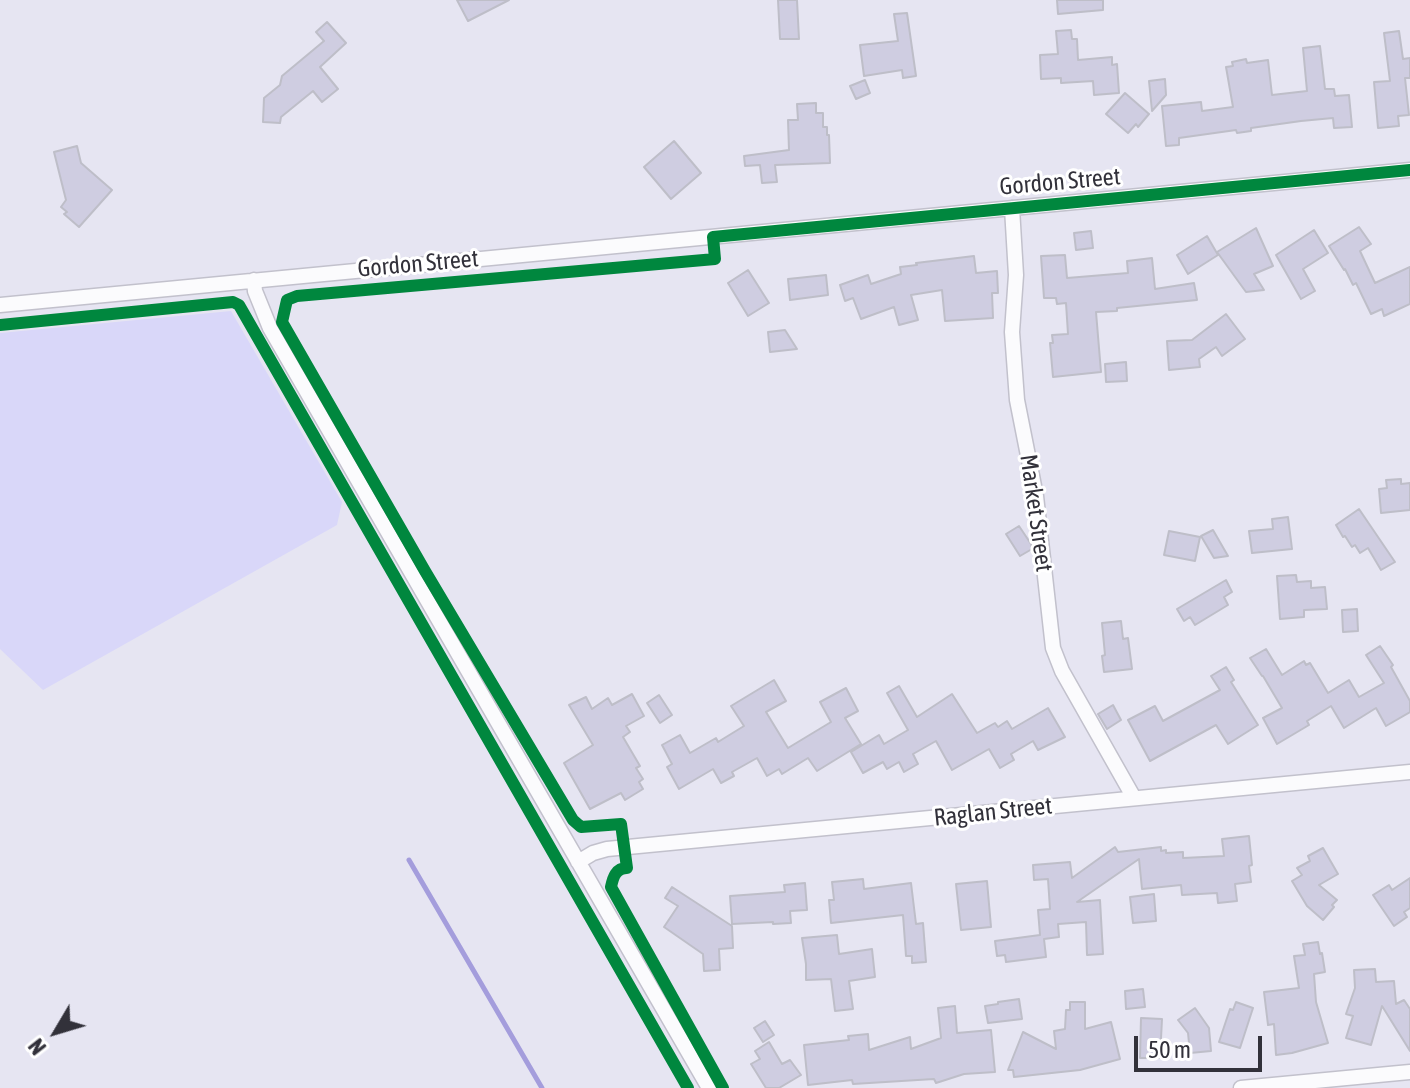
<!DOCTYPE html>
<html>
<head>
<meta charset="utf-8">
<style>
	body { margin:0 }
	#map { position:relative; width:1410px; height:1088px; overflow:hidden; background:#e6e5f2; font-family:"Asap Condensed",sans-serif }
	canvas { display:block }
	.north { position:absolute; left:16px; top:992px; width:80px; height:80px; -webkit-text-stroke:6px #fff; paint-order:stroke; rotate:232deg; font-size:22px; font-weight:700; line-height:32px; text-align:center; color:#32313a }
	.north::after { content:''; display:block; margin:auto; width:28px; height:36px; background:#32313a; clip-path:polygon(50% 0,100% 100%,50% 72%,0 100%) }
	.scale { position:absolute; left:1134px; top:1036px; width:128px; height:36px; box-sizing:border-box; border:4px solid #32313a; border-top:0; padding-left:10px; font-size:24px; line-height:28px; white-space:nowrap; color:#32313a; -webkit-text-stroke:6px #fff; paint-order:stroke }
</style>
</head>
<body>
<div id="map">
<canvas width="1410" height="1088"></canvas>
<div class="north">N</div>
<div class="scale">50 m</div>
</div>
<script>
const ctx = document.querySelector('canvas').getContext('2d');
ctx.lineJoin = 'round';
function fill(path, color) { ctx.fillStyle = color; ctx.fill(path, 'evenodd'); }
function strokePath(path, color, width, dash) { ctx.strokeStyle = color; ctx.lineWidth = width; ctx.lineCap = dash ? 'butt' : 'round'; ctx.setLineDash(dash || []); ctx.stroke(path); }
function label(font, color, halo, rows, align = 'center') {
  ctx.font = font + ' "Asap Condensed",sans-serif'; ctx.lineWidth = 6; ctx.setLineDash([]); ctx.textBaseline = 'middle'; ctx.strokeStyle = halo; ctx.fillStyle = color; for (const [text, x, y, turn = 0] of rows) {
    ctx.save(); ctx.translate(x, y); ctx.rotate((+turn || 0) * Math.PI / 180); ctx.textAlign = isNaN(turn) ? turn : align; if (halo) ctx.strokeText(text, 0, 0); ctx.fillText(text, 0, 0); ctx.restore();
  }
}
fill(new Path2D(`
	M231 311 342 502 337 525 43 690 0 649V333Z`), '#d9d7f9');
strokePath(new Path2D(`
	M409 860 542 1088`), '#a49ddc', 5);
const building = new Path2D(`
	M457 0H509L468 21Z
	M778 0H797L799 39H780Z
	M1057 0H1103V10L1058 14Z
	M907 13 916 76 903 78 902 70 864 76 860 45 898 41 894 14Z
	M327 22 346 43 320 67 338 89 322 102 313 91 281 117 280 123 263 122 264 98 280 85 282 76 324 41 316 32Z
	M1071 30 1072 39H1077L1078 60 1112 57V65L1117 64 1119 93 1094 95 1093 81 1061 83V78L1041 79 1040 55 1058 54 1056 31Z
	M1399 31 1403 59 1410 58V78H1405L1409 115 1398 116 1399 126 1378 128 1374 82 1390 81 1384 33Z
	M1320 46 1325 89H1334L1335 96 1349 95 1352 127 1334 128 1333 118 1301 121 1251 128V131L1237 133 1236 130 1179 138V145L1166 146 1162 106 1201 102 1202 111 1233 107 1226 67 1233 66 1232 62 1246 59 1247 63 1268 60 1272 95 1307 91 1303 48Z
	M1165 79 1166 95 1152 111 1149 81Z
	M865 80 870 93 856 99 850 86Z
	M1125 93 1149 114 1138 127 1136 124 1128 133 1106 114Z
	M816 103V113H823V127H827V135H829L830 163 775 165 777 182 762 183 760 165 745 166 744 156 789 150 788 120H798L797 104Z
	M674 141 701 173 671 199 644 167Z
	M77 146 81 163 112 190 79 227 64 214 67 212 61 207 66 200 54 152Z
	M1359 227 1371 244 1360 251 1375 283 1410 267V304L1384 316 1382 309 1371 314 1356 283 1353 285 1345 269 1344 270 1329 246Z
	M1256 228 1273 266 1254 274 1264 290 1246 292 1217 252Z
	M1314 230 1328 253 1303 269 1315 291 1301 299 1276 255Z
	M1091 231 1093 248 1076 250 1074 233Z
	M1207 236 1218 255 1188 274 1177 255Z
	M1065 255 1067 278 1128 273 1127 261 1152 258 1155 289 1194 283 1197 300 1117 308V311L1096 312 1101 372 1053 377 1050 343H1053L1052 335 1068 334 1066 303 1057 304 1056 298H1044L1041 256Z
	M974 256 976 273 997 271 998 293H992L993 318 945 321 942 290 911 295 918 320 899 325 894 307 861 319 853 298 845 301 840 285 868 275 871 284 901 274 900 267 917 265 916 263Z
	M748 270 769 303 748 316 728 283Z
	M826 275 828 295 790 300 788 279Z
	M1226 314 1245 339 1222 356 1216 347 1199 359 1200 367 1169 370 1167 341 1192 340Z
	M785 330 797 349 770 352 768 332Z
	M1126 362 1127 381 1106 382 1105 364Z
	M1401 479V484L1410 483V510L1381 513 1379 489 1387 488 1386 480Z
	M1359 509 1395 562 1381 570 1368 548 1360 553 1355 545 1352 547 1345 536 1343 537 1336 525Z
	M1288 517 1292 549 1252 553 1249 531 1273 529 1272 519Z
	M1019 526 1031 544 1032 549 1020 556 1006 534Z
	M1213 530 1228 556 1214 558 1201 536Z
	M1169 531 1200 537 1195 561 1164 555Z
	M1296 575 1297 582 1311 581V588L1325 587 1327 609 1304 610V617L1280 619 1277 576Z
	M1226 580 1232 592 1224 597 1228 605 1195 625 1190 617 1184 621 1177 609Z
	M1357 609 1358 631 1343 632 1342 610Z
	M1121 621 1123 639 1128 638 1132 669 1104 672 1102 656 1105 655 1102 623Z
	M1380 646 1393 665 1391 667 1410 701V712L1386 726 1376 708 1344 728 1331 706 1307 721 1309 725 1277 744 1263 718 1282 708 1263 676H1262L1250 658 1266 649 1282 675 1304 661 1306 665 1310 663 1328 693 1349 680 1359 697 1384 683 1366 655Z
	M1226 667 1234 680 1231 682 1258 725 1228 744 1216 725 1150 761 1128 720 1155 706 1163 721 1220 690 1211 676Z
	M774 680 786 701 766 712 788 748 831 722 820 702 846 688 858 711 845 718 861 744 817 771 808 758 782 774 779 769 767 776 757 758 732 772 734 776 721 783 713 769 679 789 667 767 672 764 662 745 680 735 690 753 716 738 718 742 744 726 731 706Z
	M899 686 917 717 952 694 977 733 995 723 998 727 1007 721 1012 729 1048 708 1065 737 1038 750 1033 741 1011 754 1014 760 1000 768 989 749 952 770 936 741 913 754 918 764 904 772 899 762 887 769 883 762 863 773 851 752 879 735 884 744 908 730 887 693Z
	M632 694 644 716 626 726 630 732 623 737 640 766 636 768 643 779 639 782 643 789 625 800 621 793 590 809 564 763 593 745 569 705 586 697 592 709 608 698 612 705Z
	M659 695 672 715 660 723 647 703Z
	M1113 705 1121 720 1107 729 1098 714Z
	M1249 836 1252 865 1249 866 1251 882 1235 884 1237 901 1218 903 1217 893 1182 895 1181 885 1142 889 1139 859 1077 902 1100 900 1103 954 1087 955 1086 922 1058 924 1059 937 1044 939 1046 957 1006 962 1005 955 997 956 995 941 1040 935 1038 910 1050 909 1048 879 1034 880 1033 865 1070 862 1072 878 1115 847 1118 852 1161 847V851L1166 850V853L1183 852V858L1224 856 1222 839Z
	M1323 848 1338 874 1319 885 1337 900 1332 905 1334 907 1323 920 1307 906 1292 881 1302 875 1297 868 1310 861 1308 856Z
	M1410 878V908L1404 912 1407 917 1394 926 1373 895 1389 885 1392 890Z
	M863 879 864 889 911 883 916 924 923 923 926 962 912 963V956H906L903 915 831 923 829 900H834L832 882Z
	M987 881 991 927 961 930 956 884Z
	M805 883 807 910 790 911 791 923 773 924V922L732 924 730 896 785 892 784 885Z
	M672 887 732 926 733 948 719 949 720 970 704 971 703 954 664 927 678 906 665 898Z
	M1154 894 1156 921 1133 923 1130 897Z
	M837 935 839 954 872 949 875 977 849 981 853 1009 835 1011 831 979 806 980V964L802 938Z
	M1318 942 1320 954 1322 953 1325 972 1314 974 1316 1002 1328 1043 1292 1053 1276 1055 1274 1024 1268 1025 1264 992 1299 988 1294 956 1305 955 1303 944Z
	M1375 969 1376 982 1394 981 1396 1004 1404 1000 1410 1009V1051L1382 1006 1371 1045 1346 1038 1353 1016 1346 1014 1355 988 1354 970Z
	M1143 989 1145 1007 1126 1009 1125 991Z
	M1019 999 1022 1019 988 1023 985 1006 998 1004V1002Z
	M1070 1002H1085V1029L1111 1022 1120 1059 1080 1070 1014 1077 1013 1070H1008L1023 1032 1056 1049 1054 1031 1065 1029 1066 1010H1070Z
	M1236 1002 1253 1008 1240 1048 1219 1042 1230 1009 1233 1010Z
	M955 1006 957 1033 991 1030 995 1072 964 1074 936 1083 934 1079 853 1084 852 1080 808 1085 804 1045 849 1040 848 1036 868 1034 869 1050 910 1037 911 1049 941 1038 938 1008Z
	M1195 1008 1209 1028 1211 1051 1190 1053 1188 1033 1178 1020Z
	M1141 1018 1162 1019 1160 1058H1140Z
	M765 1021 774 1035 763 1042 754 1028Z
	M769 1042 782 1064 790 1060 801 1075 779 1088H766L751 1064 760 1059 755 1051Z`);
fill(building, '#cfcde1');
strokePath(building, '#bebec8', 2);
const minor = new Path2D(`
	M1012 208 1016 275 1012 332 1017 400 1036 496 1053 648 1062 671 1134 798
	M254 280 255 291 270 328 709 1088
	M0 305 1410 170
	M578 862 593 853 607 849 1410 772
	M1241 1088 1410 1072`);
strokePath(minor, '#c2c1cc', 17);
strokePath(minor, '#fbfbfd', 14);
strokePath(new Path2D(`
	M0 325 233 302 239 305 688 1088
	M723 1088 611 887C613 877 616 868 627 868L621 824 581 827 573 820 425 571 282 322 287 300 297 296 715 259 713 237 1410 170`), '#00873e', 12);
label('24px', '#32313a', '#fff', [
	["Gordon Street",1060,182,-5],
	["Gordon Street",418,264,-5],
	["Market Street",1036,513,82],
	["Raglan Street",993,812,-6]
]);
</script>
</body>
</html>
